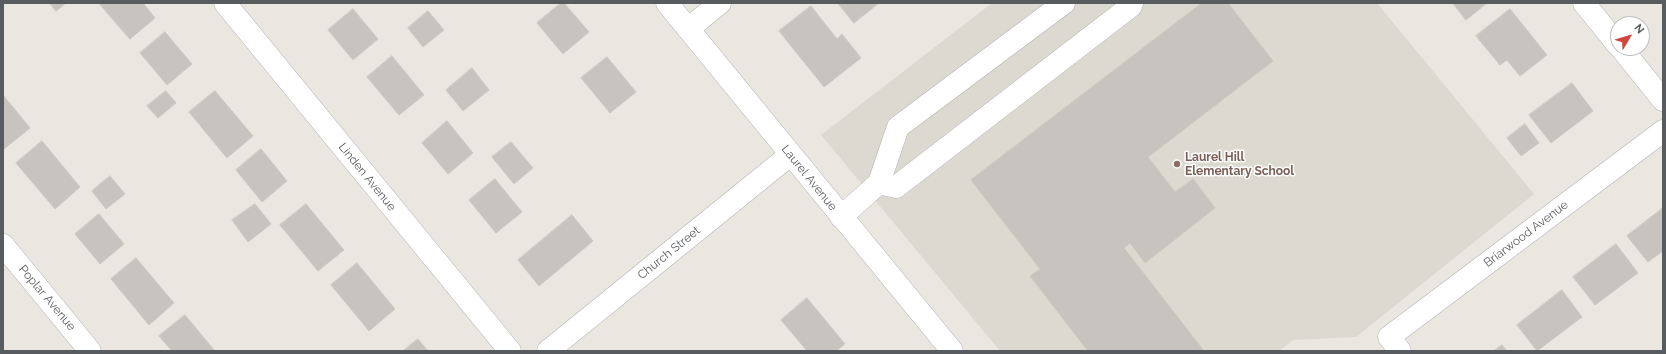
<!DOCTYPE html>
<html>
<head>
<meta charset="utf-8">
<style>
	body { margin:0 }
	#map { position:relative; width:1666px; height:354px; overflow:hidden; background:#eae7e0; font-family:Raleway,sans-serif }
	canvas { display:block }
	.frame { position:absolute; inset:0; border:4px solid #595c5f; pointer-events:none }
	.north { position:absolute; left:1610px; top:16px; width:40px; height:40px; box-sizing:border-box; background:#fff; border:1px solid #bdbebf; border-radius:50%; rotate:52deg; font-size:11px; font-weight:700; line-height:16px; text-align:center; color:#595c5f }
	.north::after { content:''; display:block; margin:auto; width:14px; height:18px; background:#d1453f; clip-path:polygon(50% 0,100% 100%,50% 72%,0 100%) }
</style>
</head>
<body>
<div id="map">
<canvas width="1666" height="354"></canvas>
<div class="frame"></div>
<div class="north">N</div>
</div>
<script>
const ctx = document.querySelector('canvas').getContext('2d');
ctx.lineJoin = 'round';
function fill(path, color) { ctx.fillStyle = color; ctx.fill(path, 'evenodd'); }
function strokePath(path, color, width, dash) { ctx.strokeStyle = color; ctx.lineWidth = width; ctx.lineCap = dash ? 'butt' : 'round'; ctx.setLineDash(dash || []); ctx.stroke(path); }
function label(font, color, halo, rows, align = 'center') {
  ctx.font = font + ' Raleway,sans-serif'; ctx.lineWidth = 3; ctx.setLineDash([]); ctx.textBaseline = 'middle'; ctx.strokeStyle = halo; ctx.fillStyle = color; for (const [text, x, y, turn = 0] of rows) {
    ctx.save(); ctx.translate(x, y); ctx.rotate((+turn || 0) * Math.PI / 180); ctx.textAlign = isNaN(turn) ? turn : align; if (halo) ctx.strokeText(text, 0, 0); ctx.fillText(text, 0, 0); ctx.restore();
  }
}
fill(new Path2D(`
	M992 3H1377L1534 194 1356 337 1293 340 1279 351H1000L821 135Z`), '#dcd9d1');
const building = new Path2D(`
	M50 3H66L56 11Z
	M99 3H143L155 18 130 39Z
	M561 3H564L589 32 563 54 537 23Z
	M838 3H879L854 23Z
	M1202 3H1228L1273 61 1148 157 1175 192 1193 179 1215 208 1145 263 1130 243 1124 248 1204 351H1088L1030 276 1040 269 971 180Z
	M1453 3H1487L1466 20Z
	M811 6 837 39 842 34 861 58 824 87 779 31Z
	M353 9 378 39 353 60 328 30Z
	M1510 9 1547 55 1520 76 1507 60 1500 65 1476 36Z
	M428 11 444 30 423 47 408 28Z
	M165 32 192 64 167 85 140 53Z
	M392 56 424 95 399 115 367 77Z
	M607 57 636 92 610 113 581 78Z
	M472 68 489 90 463 111 446 90Z
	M1572 83 1593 111 1551 143 1529 115Z
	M166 91 176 103 158 118 147 106Z
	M215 91 253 136 227 158 189 112Z
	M3 95 30 128 4 149 3 148Z
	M447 121 473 153 448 174 422 143Z
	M1525 124 1539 143 1521 156 1507 138Z
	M42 141 80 187 55 209 16 163Z
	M511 142 533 168 514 184 492 157Z
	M261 149 287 181 262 202 236 170Z
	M110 176 125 194 106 209 92 191Z
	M495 179 522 212 496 233 469 200Z
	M255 204 271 224 248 242 232 220Z
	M306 204 344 250 318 271 280 225Z
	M1663 208V251L1648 262 1627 236Z
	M99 214 124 244 100 264 75 234Z
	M572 215 593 241 539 286 518 260Z
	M1616 244 1638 273 1595 305 1573 277Z
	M136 258 174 303 149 325 111 279Z
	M357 263 395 309 369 331 331 285Z
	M1562 290 1582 317 1537 351 1517 325Z
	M807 298 845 344 836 351H807L781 320Z
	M185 315 215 351H172L159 336Z
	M418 339 428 351H403Z
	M1502 345 1507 351H1494Z`);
fill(building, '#c7c4bf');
strokePath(building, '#cdc9bf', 1);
const minor = new Path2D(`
	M225 3 510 351
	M667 3 952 351
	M1584 3 1618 45
	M688 29 720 3
	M1621 48 1663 100
	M879 183 896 187 1131 6 1132 3
	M841 217 879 183 898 127 1064 3
	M3 245 90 351
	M548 351 790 155
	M1400 351 1389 337 1663 131`);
strokePath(minor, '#b1b3b6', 23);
strokePath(minor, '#fff', 22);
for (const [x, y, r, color] of [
	[1177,164,4,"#8d6e63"]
]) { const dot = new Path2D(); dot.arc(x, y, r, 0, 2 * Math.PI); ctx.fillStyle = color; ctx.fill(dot); strokePath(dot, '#fff', 1.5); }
label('bold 12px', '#785e54', '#fff', [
	["Laurel Hill",1185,157],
	["Elementary School",1185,171]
], 'left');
label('12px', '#595c5f', '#fff', [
	["Linden Avenue",367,177,51],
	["Laurel Avenue",809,178,51],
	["Briarwood Avenue",1526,234,-37],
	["Church Street",669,253,-39],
	["Poplar Avenue",47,298,50]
]);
</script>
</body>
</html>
